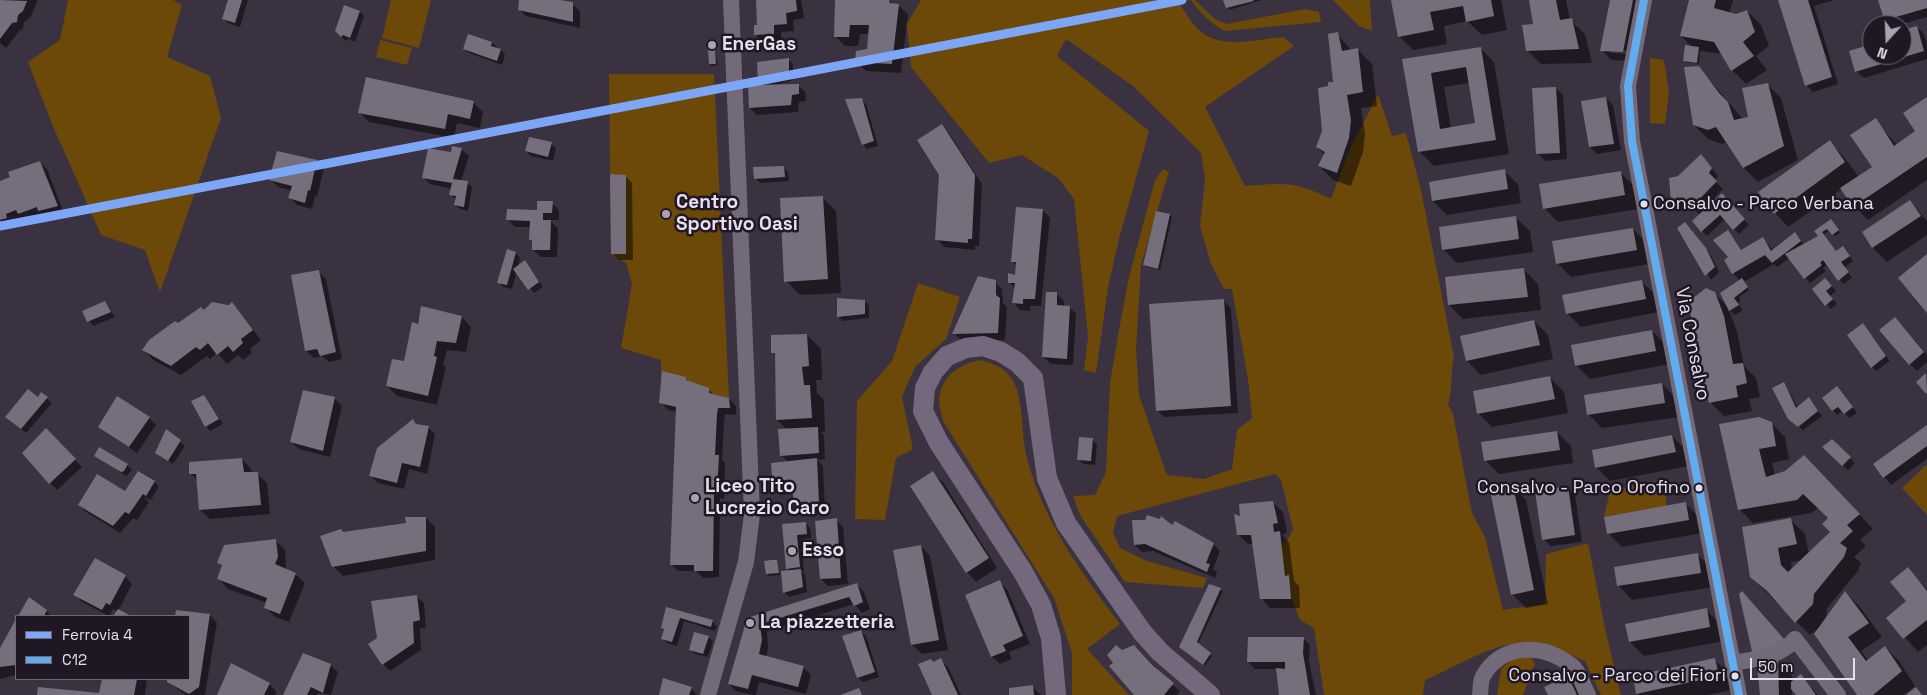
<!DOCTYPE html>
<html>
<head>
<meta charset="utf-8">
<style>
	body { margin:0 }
	#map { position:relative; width:1927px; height:695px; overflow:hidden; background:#3a3241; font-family:"Space Grotesk",sans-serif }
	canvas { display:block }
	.legend { position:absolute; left:15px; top:615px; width:175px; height:65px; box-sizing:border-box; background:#1f1824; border:1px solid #6f6775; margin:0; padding:6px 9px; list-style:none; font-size:15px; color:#e6deef }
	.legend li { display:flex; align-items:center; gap:10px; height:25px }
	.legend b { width:25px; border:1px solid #6f6775 }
	.north { position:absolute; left:1862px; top:15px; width:50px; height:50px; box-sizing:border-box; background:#1f1824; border:1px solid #6f6775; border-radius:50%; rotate:200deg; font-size:14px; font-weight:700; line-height:20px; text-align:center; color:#e6deef }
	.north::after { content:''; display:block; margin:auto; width:18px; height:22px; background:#aaa2b2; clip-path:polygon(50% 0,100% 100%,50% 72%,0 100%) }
	.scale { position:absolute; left:1750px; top:658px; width:105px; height:22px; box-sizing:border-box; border:2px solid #e6deef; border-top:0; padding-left:6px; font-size:15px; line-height:18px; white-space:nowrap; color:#e6deef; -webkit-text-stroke:4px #1f1824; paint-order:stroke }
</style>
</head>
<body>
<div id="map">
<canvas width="1927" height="695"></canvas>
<ul class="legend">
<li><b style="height:6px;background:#7ea6f6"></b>Ferrovia 4</li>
<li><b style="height:6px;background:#60acee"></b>C12</li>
</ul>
<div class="north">N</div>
<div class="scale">50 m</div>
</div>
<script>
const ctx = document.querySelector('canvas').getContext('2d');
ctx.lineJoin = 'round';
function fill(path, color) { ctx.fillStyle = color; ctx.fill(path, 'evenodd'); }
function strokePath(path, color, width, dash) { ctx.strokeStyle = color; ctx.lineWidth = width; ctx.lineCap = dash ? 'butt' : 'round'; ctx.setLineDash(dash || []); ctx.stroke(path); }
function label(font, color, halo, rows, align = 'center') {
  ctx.font = font + ' "Space Grotesk",sans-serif'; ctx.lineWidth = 5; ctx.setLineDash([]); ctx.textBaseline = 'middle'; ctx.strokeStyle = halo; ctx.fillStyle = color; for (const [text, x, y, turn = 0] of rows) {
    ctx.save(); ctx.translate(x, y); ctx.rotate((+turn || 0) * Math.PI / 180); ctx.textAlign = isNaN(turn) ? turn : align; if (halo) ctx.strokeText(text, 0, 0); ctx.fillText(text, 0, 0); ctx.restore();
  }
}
fill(new Path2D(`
	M68 0H173L182 5 167 57 210 76 221 118 160 292 145 250 101 235 52 124 28 62 60 40Z
	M391 0H431L419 48 382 38Z
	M921 0H1177C1184 10 1191 23 1200 31 1223 50 1256 39 1283 37L1294 46 1205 107 1245 186C1286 183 1294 181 1331 199L1349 151 1378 94 1392 136 1406 133 1421 190 1454 357C1450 373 1453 389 1448 405L1453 414 1472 513 1485 537 1503 610 1545 604 1546 554 1588 543 1606 633 1621 695H1601L1585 661C1573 657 1561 648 1549 645 1505 633 1464 664 1425 680L1423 695H1324L1314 628 1300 620 1290 595 1280 547 1288 539 1293 529 1281 480 1275 474 1117 516 1113 532 1120 548 1147 561 1207 578 1203 588 1125 582 1080 515 1073 496 1095 495 1106 472 1110 383 1119 330 1129 277 1155 180 1163 169 1169 172 1141 265 1136 349 1139 395 1167 475 1204 479 1232 469 1237 430 1252 418 1248 379 1232 289H1224L1211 264 1200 226 1205 179 1201 153 1133 86 1066 39 1057 56 1149 131 1119 239 1108 288 1096 373 1084 370 1088 337 1074 199 1058 178 1022 155 989 163 911 67 907 24Z
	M1191 0H1195L1215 19 1227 24 1305 9 1319 12 1321 22 1225 31C1210 23 1201 14 1191 0Z
	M1333 0H1370L1372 31 1359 26Z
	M380 40 412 48 407 65 376 57Z
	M1650 58 1664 60 1669 93 1665 124 1650 123Z
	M609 74H714L729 398 661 383V360L621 348 632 284 626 263 611 254Z
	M918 283 960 297 946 339 915 367 902 397 913 449 896 458 885 520 855 519 857 401 892 361Z
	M981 360C999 365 1011 371 1017 390 1024 413 1021 439 1028 462 1045 524 1082 573 1120 624L1087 649 1129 695H1072V653L1054 598 943 421C942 415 939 407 939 401 940 377 960 363 981 360Z
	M1926 465 1927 466V515L1902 488Z
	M1663 479 1667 506 1604 517 1610 491Z
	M1529 655 1535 664 1523 695H1497L1501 669 1514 657Z`), '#6c4809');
fill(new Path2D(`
	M0 0H38L30 18 24 22 23 29 20 30 6 48 0 43Z
	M229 0H248L240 27 228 23 224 19Z
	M520 0H560L572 4 580 11V28L526 16 519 9Z
	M757 0H801L804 18 793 20 794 31 781 32V41L763 42 756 35 759 26Z
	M837 0H889L893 4 898 5 908 14 901 73 866 71 857 62 868 50 869 34H860L858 46H845L835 36Z
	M1225 0H1262L1229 10Z
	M1392 0H1501L1507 30 1482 35 1467 21 1444 26 1447 44 1413 50 1399 36Z
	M1530 0H1566L1570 20 1585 34 1592 63 1541 64 1527 50 1535 26Z
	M1612 0H1644L1632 61 1611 60 1602 50ZM1611 50 1629 51V54L1611 53Z
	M1690 0H1733L1729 14 1736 16 1747 11 1761 25 1769 46 1756 56 1767 70 1746 84 1732 70 1723 54 1700 51 1699 64 1687 62 1685 60 1693 48 1681 36Z
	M1779 0H1835L1814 6 1838 84 1813 92 1806 85Z
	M1879 0H1927V17L1903 24 1904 31 1917 27 1924 34 1927 45V59L1864 78 1856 71 1872 45V55H1902V25H1883L1886 23Z
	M360 12 364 16 355 42 349 39 346 41 336 31Z
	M1337 34 1352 51 1358 50 1372 64 1377 106 1361 108 1365 134 1363 152 1351 186 1333 180 1319 166 1325 155 1317 147 1323 131 1329 87 1334 83Z
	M469 36 492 43 501 50 505 55 502 65 469 53 464 49Z
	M1480 48 1494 62 1509 154 1434 166 1420 152 1404 60ZM1469 83 1476 124 1451 128 1444 87Z
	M715 50 718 65 712 66 710 64Z
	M789 60 793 64V80L773 86 798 85 805 92 806 101 799 102 798 112 757 115 750 108 764 86 759 81Z
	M1699 68 1743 119 1750 118 1767 84 1781 98 1798 160 1758 182 1744 168 1727 142 1722 144 1708 139 1694 125Z
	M1556 88 1563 95 1567 159 1545 161 1537 153Z
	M1606 98 1613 105 1621 150 1597 154 1590 147Z
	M1927 98V180L1868 220 1854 206 1842 189 1788 227 1775 213 1830 142 1843 156 1859 177 1873 167 1875 120 1897 145 1917 132Z
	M861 100 866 104 878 146 867 149 863 144Z
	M473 102 483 112 480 128 457 123 454 138 369 122 359 112Z
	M942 126 949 133 982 184 979 246H975V250L944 247 937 239Z
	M551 144 556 148 553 161 531 156 526 151Z
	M461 149 469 156 461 181 467 183 472 187 468 211 460 209 455 205V199L451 194 452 189 430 184 423 177 452 154Z
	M1701 155 1718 176 1715 181 1723 189 1704 209 1706 210 1727 200 1749 225 1739 234 1725 219 1707 236 1693 221 1700 215 1691 207 1679 209 1672 202 1679 177Z
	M317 161 324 168 317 197 315 196 312 209 297 205 290 198 292 191 278 187 271 180Z
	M40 162 47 169 64 213 46 218 43 214 27 221 23 217 12 221 13 225 7 227 0 220V182L12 178Z
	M784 167 788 172 789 181 760 183 756 179Z
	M1504 171 1518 184 1521 203 1447 215 1433 201Z
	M1620 172 1634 186 1638 209 1558 222 1544 208Z
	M625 176 632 183 633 260H619L612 253Z
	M822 197 836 211 841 293 800 295 786 281Z
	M1910 202 1927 221V235L1887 262 1873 248 1863 233Z
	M552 203 559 210V220H550L558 229 557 257H541L533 250V243L530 239 531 227H515L508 220 538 211Z
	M1017 208 1043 210 1050 218 1041 306H1030V311L1020 310 1013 302 1015 288 1009 282 1016 276 1017 266 1012 261Z
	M1170 215 1172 217 1160 270 1147 267 1145 265Z
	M1516 218 1530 231 1533 252 1457 263 1443 249Z
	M1832 222 1840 233 1835 236 1830 230 1823 235 1837 252H1847L1853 261 1845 267 1852 278 1843 284 1828 265 1823 268 1826 271 1810 283 1790 258 1777 267 1774 264 1744 282 1749 290 1739 297 1741 300 1737 303 1743 310 1735 315 1729 310 1737 331 1744 366 1756 378 1760 397 1749 399 1752 411 1724 416 1710 402 1714 293 1728 307 1740 281 1733 273 1728 232 1742 251 1763 239 1773 250 1799 238 1805 246 1820 236 1816 231Z
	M1690 228 1710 254 1719 272 1711 280 1679 229Z
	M1633 229 1647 243 1650 264 1571 277 1557 263Z
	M516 253 520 258 518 267H529L543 287 534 293 517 271 512 289 503 287 499 282Z
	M1524 270 1538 284 1541 310 1463 319 1449 305Z
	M319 272 326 279 342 359 329 362 322 356 314 358 306 351 293 276Z
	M995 282 1002 289 1003 303 1007 307 1005 340H961L954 333Z
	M1642 282 1656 295 1659 312 1581 327 1567 313Z
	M1830 284 1836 291 1830 296 1837 304 1831 309 1814 289Z
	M1057 294 1064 301V307H1069L1076 314 1073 365 1051 364 1043 357Z
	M838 299 865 301 869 306V318L843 321 839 317Z
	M1224 301 1231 308 1238 413 1164 417 1157 410Z
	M105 302 115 317 93 326 84 312Z
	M232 303 261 340 250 349 252 353 243 360 238 355 227 364 217 353 210 359 207 356 181 375 153 360 144 350 204 312Z
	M422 308 462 317 471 327 466 352 447 350 443 365 446 367 437 405 397 396 387 386 405 362Z
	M1534 321 1548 335 1553 359 1481 375 1467 361 1462 337Z
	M1902 325 1927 355V362L1917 371 1910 364Z
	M1867 330 1890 361 1876 371 1872 367Z
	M1652 331 1666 345 1670 364 1590 379 1576 365Z
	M807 335 821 349 822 380H816L817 393 824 400 825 432H821L824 435 825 459 817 460 823 466 825 510 802 512 795 505 794 494 781 495 774 488 788 462 781 455 787 430 777 420 776 356 773 352Z
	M685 378 690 383 709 390 713 394 729 399 736 406V415L725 414 724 422 722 460 725 463 724 499 720 498 719 577 703 578 696 571H678L671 564 677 412 668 410 661 402Z
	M1550 378 1564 392 1568 413 1492 427 1478 413Z
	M1784 383 1798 408 1809 399 1822 416 1803 430 1794 423Z
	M1662 384 1676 398 1679 417 1602 428 1588 414Z
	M1842 393 1857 413 1849 418 1843 411 1837 415 1824 398Z
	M42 394 52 403 26 433 11 421Z
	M204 396 223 424 210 431 206 426Z
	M334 398 342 406 330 457 299 449 291 442Z
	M149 418 156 425 137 453 100 427Z
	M413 420 418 425 428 427 435 434 427 474 409 469 404 489 378 483 371 476Z
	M1771 423 1785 437 1789 459 1772 463 1775 475 1818 470 1873 529 1860 540 1866 546 1854 557 1861 563 1858 571 1827 608 1826 619 1845 592 1859 606 1882 637 1861 651 1868 660 1885 647 1899 661 1915 686 1904 695H1859L1822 625 1810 635 1751 577 1791 520 1805 534 1809 554 1832 532 1829 518 1818 508 1811 513 1753 523 1739 509 1721 425ZM1803 560 1792 570 1791 562Z
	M1927 426V459L1891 485 1874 464Z
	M46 429 82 467 57 490 23 453Z
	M167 431 185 446 173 464 156 453Z
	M1557 432 1571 446 1573 463 1499 474 1485 460Z
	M1672 436 1686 450 1689 466 1610 481 1596 467Z
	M1092 440 1097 444 1095 465 1083 464 1078 459Z
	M1832 441 1855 463 1848 470 1824 447Z
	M96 455 127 465 132 470 126 476Z
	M242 459 251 469 252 474H257L267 483 270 514 210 519 200 510 198 481 191 474Z
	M933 473 943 482 997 568 976 582 967 572Z
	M154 482 159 486 151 500 144 497 149 502 137 520 133 518 120 533 86 512 79 505Z
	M1513 486 1526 500 1548 604 1526 608 1512 594Z
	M1568 488 1575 495 1582 542 1551 546 1543 539Z
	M1273 503 1283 512 1287 532 1282 535 1289 542 1294 581 1299 586 1300 608H1270L1261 598 1254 544H1248L1238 534 1242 518Z
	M1686 504 1700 518 1703 533 1622 547 1608 533Z
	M426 518 435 527V560L343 576 333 566 344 534 407 524Z
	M836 520 843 527 848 584 828 586 821 579Z
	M806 523 810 528 811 538 801 539 804 571 802 572 805 574 807 592 789 597 785 593 783 572 790 571 787 568 784 525Z
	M1172 527 1213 544 1220 551 1213 569 1217 572 1215 578 1153 551 1142 552 1135 545Z
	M275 540 285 550 286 570 295 574 305 583 289 622 275 617 265 607 267 603 228 589 219 579 223 567 218 562Z
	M921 546 930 556 948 650 922 654 912 645Z
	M1697 554 1711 568 1714 587 1632 600 1619 586 1616 568Z
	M777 561 780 575 769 576 767 574Z
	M1907 569 1927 589V645L1918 652 1888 618 1908 602Z
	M125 576 132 584 118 611 129 616H115L118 612 113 609 109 616 82 602 75 594Z
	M999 582 1007 589 1030 644 1009 652 1012 659 1000 664 992 657 966 596Z
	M857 585 864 592 870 609 862 613 854 604 767 631 768 648 766 657 803 667 811 675 806 694 759 682 756 695H753L736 691 729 684 748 619Z
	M1209 586 1223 591 1198 644 1212 656 1205 666 1183 649Z
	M416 596 424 603 426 627 420 629 421 650 390 671 383 664 379 638Z
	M29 598 46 611 52 616H19Z
	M667 609 712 621 717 626 715 631 684 621 677 646 667 643 662 638 664 630 662 628Z
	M1706 610 1720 624 1724 641 1644 656 1630 642Z
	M177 611 210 615 217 623 205 695H186L168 682 169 679H189V616H176Z
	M16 621V675L0 679V649Z
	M861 632 866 636 879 677 863 682 858 678 844 637Z
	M708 637 713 641 708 657 695 654 690 649Z
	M1303 638 1310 645 1309 661 1316 695H1280L1278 669H1255L1248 662Z
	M941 660 948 667 961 695H933L934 663Z
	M1715 660 1729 674 1732 690 1708 695H1639L1637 693Z
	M1778 662 1792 676V683L1801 676 1818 695H1797L1792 688V695H1762Z
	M330 665 338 672 331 695 318 693 317 695H285Z
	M1154 669 1180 691 1177 695H1135Z
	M1568 677 1584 695H1550Z
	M103 679H147L145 695H39H100Z
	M269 684 276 691 275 695H218Z
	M1033 687 1041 695H1010Z
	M691 688 697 695H660Z`), '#0007');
fill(new Path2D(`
	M0 0 27 1 23 11 18 15 17 22 12 23 0 39Z
	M228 0H242L235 23 222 19Z
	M519 0H560L573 2V22L518 10Z
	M756 0H796L797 11 786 13 787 24 774 25V34L754 35V25H757Z
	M835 0H889L890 3 899 4 892 64 855 62 856 51 867 49 869 25H850L849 37H834Z
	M1223 0H1253L1254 1 1226 8Z
	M1391 0H1491L1494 16 1466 22 1463 6 1430 12 1434 30 1398 37Z
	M1529 0H1556L1560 20 1572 18 1579 49 1526 51 1522 25 1533 24Z
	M1610 0H1633L1623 52 1600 51Z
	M1689 0H1716L1714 8 1736 14 1747 10 1755 32 1743 42 1754 56 1731 71 1714 42 1680 36Z
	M1778 0H1808L1832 77 1805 86Z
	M1878 0H1927V8L1896 17 1898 25H1882L1885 22Z
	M344 5 360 11 350 38 343 35 341 37 335 31Z
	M1917 26 1924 51 1855 72 1849 51 1872 44V55H1902V30Z
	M1338 32 1342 51 1358 48 1363 92 1347 95 1351 120 1349 138 1337 173 1318 166 1325 152 1316 147 1322 131 1318 88 1328 86V82H1333L1328 34Z
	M468 34 492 42 491 46 501 49 497 61 463 49Z
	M1685 45 1699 47 1697 63 1683 61Z
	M1481 47 1496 140 1418 152 1402 59ZM1466 67 1475 123 1440 129 1431 73Z
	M708 49H715L716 64H709Z
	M789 58V76L758 82 757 62Z
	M1699 66 1719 93 1728 102 1734 120 1748 117 1742 88 1768 83 1784 146 1743 168 1716 127 1708 130 1693 125 1684 67Z
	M366 77 474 101 470 119 448 114 445 129 358 113Z
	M799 84V94L792 95 791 105 749 108 748 85Z
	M1556 87 1560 153 1536 154 1532 88Z
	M1606 97 1614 144 1589 147 1581 101Z
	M1927 97V157L1853 207 1840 188 1872 167 1850 135 1876 118 1894 146 1915 131 1903 113Z
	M862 98 874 141 862 145 845 99Z
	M942 124 975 175 972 239H968V243L935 240 939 175 917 140Z
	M529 137 552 142 548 157 525 151Z
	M1830 140 1845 162 1774 214 1758 192Z
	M452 146 462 148 453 179 468 181 464 207 454 205 456 196 449 195 452 183 422 178 428 148 451 152Z
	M277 151 317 160 310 191 308 190 305 203 288 198 292 186 269 180Z
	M1701 154 1712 168 1709 173 1717 181 1691 208 1682 200 1671 202 1669 178 1678 176Z
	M40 161 58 206 38 211 37 207 18 214 16 210 6 214 7 218 0 220V181L10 177 8 172Z
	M784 166 785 177 754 179 753 167Z
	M1505 169 1508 189 1432 201 1429 182Z
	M1621 171 1625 195 1543 209 1539 184Z
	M610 174 626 175V254H611Z
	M1722 193 1745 219 1733 230 1720 215 1701 232 1692 221Z
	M823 196 828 279 784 282 780 198Z
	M1910 200 1921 216 1872 248 1862 232Z
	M537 201H553L552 213H543V220H551L550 250H532V240H529L530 221 506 220 507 209 537 210Z
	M1016 207 1043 209 1035 299H1023V304L1012 303 1015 283H1008V273L1015 275 1016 262H1011Z
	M1156 211 1170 214 1158 269 1143 265Z
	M1516 216 1519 239 1442 250 1439 227Z
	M1831 219 1839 230 1832 235 1827 229 1822 232 1836 251 1843 246 1850 256 1841 262 1849 272 1838 281 1823 260 1820 263 1822 265 1804 279 1785 254 1818 236 1814 231Z
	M1685 222 1706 248 1715 267 1705 276 1677 228Z
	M1633 228 1637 250 1556 264 1552 241Z
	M1728 230 1741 250 1763 237 1771 251 1795 232 1801 241 1772 263 1765 255 1732 274 1724 260 1728 257 1713 240Z
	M507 249 516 252 507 285 497 283Z
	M1927 254V313L1898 278Z
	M525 260 539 282 528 290 513 269Z
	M1524 268 1528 297 1448 305 1445 277Z
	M319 270 336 352 320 356 317 349 305 351 291 275Z
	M978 276 996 280V295L1000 298 998 333 952 334Z
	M1742 278 1748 287 1734 298 1739 305 1729 311 1720 293Z
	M1825 278 1832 286 1826 291 1833 299 1825 306 1812 289Z
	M1642 280 1646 299 1566 314 1562 295Z
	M1706 288 1715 292 1724 316 1733 364 1743 363 1747 383 1736 386 1738 397 1709 403 1688 302Z
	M1046 292H1057V305L1070 306 1067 359 1042 357Z
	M837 298 865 300V314L837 317Z
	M1224 299 1231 406 1156 411 1149 304Z
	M105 301 111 312 87 322 82 311Z
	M212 302 228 305 232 302 253 330 241 339 243 343 233 352 228 346 217 355 208 343 200 350 196 347 171 366 142 350 149 340 175 321 178 323 201 307 204 310Z
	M421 306 462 316 456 343 437 341 434 356 437 357 428 396 386 386 392 359 404 361 412 322 418 324Z
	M1895 317 1924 352 1909 365 1879 330Z
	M1534 320 1540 345 1466 361 1460 336Z
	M1863 323 1886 356 1871 368 1847 335Z
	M1652 330 1656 351 1575 366 1571 345Z
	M807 334 809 366 802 367 804 385H810L812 418 776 420 775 353H771V335Z
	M662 371 686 377V380L709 388V393L729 398 730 408H718L717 414 715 455H719L717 492H714L713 571H694V565H670L676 407 659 403Z
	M1926 373 1927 392 1926 394 1916 382Z
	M1550 376 1555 399 1477 414 1473 391Z
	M1784 382 1796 408 1809 397 1818 411 1798 427 1788 419 1772 388Z
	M1662 383 1665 403 1587 415 1584 395Z
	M1837 386 1853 407 1844 414 1838 407 1832 411 1822 398Z
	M28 389 38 397 41 392 48 397 21 429 5 417Z
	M303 390 335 397 323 451 290 442Z
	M204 395 219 419 205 427 191 401Z
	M117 396 150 417 129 447 98 427Z
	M1759 417 1772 422 1776 446 1759 449 1766 477 1785 471 1804 455 1860 514 1847 525 1853 531 1840 543 1847 548 1844 557 1814 594 1813 604 1795 623 1767 591 1750 577 1742 527 1791 518 1797 544 1778 548 1781 565 1788 572 1830 532 1822 524 1828 518 1803 494 1797 500 1738 510 1719 424Z
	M413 419 416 424 429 426 420 467 402 463 397 483 369 476 377 448Z
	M1927 425V446L1883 478 1873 464Z
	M818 427 819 453 780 456 778 429Z
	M46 428 76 459 49 484 22 453Z
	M166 429 181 440 168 461 155 453Z
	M1557 431 1560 450 1484 461 1481 442Z
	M1672 435 1676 452 1595 468 1592 450Z
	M1079 437 1093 438 1091 461 1077 460Z
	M1832 439 1851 457 1842 466 1822 447Z
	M99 447 128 464 124 471 121 472 94 456Z
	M242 458 244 472H258L261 505 199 510 196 474H189V462Z
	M817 458 819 503 793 506V492L786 487 773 489 771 463Z
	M138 471 155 481 146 496 143 494 129 514 125 512 113 526 78 505 97 474 125 491Z
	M933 471 989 558 966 573 910 486Z
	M1513 485 1534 590 1511 595 1490 490Z
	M1568 486 1575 535 1542 540 1535 491Z
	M1273 501 1278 523 1273 524 1274 532 1280 531 1285 576 1289 575 1291 599H1260L1251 535H1237L1234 514 1240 516 1239 504Z
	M1686 502 1689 520 1607 534 1604 517Z
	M1147 515 1160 519 1161 516 1172 525 1175 521 1214 543 1206 563 1210 564 1207 572 1145 544 1134 545 1132 520H1145Z
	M405 517H426V551L332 567 320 536 341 529 343 532 406 523Z
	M837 518 841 578 820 579 815 521Z
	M806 522 807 534 797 535 800 567 786 569 782 524Z
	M276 539 278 557 275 564 296 573 280 614 264 608 267 598 217 579 222 565 217 563 224 545Z
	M921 545 939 640 911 645 893 550Z
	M1698 553 1701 573 1617 586 1614 567Z
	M95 558 126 575 110 605 106 603 102 610 73 595Z
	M771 560H777L779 573 766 574 764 561Z
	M1908 567 1927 591V620L1903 639 1886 618 1906 601 1890 582Z
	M801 569 803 587 783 593 781 571Z
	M1000 580 1023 636 1003 645 1006 651 991 657 965 595Z
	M857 583 863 602 854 606 849 597 760 624 762 640 759 654 804 666 798 687 752 675 748 689 728 684 747 618Z
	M1209 584 1221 588 1197 642 1211 653 1203 665 1179 647Z
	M1742 591 1784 639 1774 649 1753 656 1739 594Z
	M1845 591 1869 623 1848 637 1866 661 1885 646 1902 671 1873 695H1857L1814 634Z
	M417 595 420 620 413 622 414 643 382 665 368 644 377 638 371 601Z
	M29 597 47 610 44 616H18Z
	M666 607 713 620 711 627 680 618 672 642 661 639 664 629 661 628Z
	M1707 608 1710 627 1629 642 1625 624Z
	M118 609 131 616H113Z
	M176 610 210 614 199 687 189 694 167 682V679H189V616H175Z
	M16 619V665L0 667V648Z
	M861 630 875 672 857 678 842 636Z
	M694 632 709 636 703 654 689 650Z
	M1248 637H1304L1303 653 1310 695H1279L1276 668 1285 669V662H1247Z
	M1116 645 1122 650 1134 645 1152 665 1174 683 1164 695H1134L1109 666 1113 663 1107 655Z
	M303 653 331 664 323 693 311 687 307 695H283Z
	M941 658 958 695H932L918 664 931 659 933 662Z
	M1715 658 1719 676 1636 694 1633 676Z
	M1778 660 1779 695H1760L1757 666Z
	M231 663 270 683 264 695H217Z
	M1801 674 1816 695H1796L1791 689V682Z
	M1568 676 1577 695H1548L1544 687Z
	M663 678 692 687 689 695H659Z
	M102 679H137L134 695H37L38 687 99 693Z
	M1033 685 1034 695H1009V688Z
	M1916 687 1922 695H1906Z
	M859 688 862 695H840Z`), '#756e7c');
strokePath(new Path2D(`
	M1644 0 1628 86 1632 141 1739 695
	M1733 663C1754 659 1781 657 1795 639L1838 695
	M708 695 746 562 752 514 731 0
	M1480 695C1481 689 1480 681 1483 676 1502 643 1543 643 1571 665 1579 671 1583 686 1588 695`), '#726979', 16);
strokePath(new Path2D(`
	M1056 695 1051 638 1041 605 1023 572 939 443 923 411 925 388 933 372 947 356 966 348 983 346 1001 352 1017 362 1033 378 1047 478 1066 523 1142 632 1160 652 1210 695`), '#74697c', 20);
strokePath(new Path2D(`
	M1644 0 1628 86 1632 141 1739 695`), '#60acee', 8);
strokePath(new Path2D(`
	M0 226 1182 0`), '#7ea6f6', 9);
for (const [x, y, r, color] of [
	[712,45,5,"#aaa2b2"],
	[1644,204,4.5,"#e6deef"],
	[666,214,5,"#aaa2b2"],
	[1699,488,4.5,"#e6deef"],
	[695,498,5,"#aaa2b2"],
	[792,551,5,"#aaa2b2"],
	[750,623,5,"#aaa2b2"],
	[1735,676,4.5,"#e6deef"]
]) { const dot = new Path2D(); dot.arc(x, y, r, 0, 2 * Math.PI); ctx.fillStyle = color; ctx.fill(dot); strokePath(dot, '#1f1824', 2); }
label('18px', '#e6deef', '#1f1824', [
	["Consalvo - Parco Verbana",1653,204,"left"],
	["Consalvo - Parco Orofino",1690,488],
	["Consalvo - Parco dei Fiori",1726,676]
], 'right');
label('bold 19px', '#e6deef', '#1f1824', [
	["EnerGas",722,45],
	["Centro",676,203],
	["Sportivo Oasi",676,225],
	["Liceo Tito",705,487],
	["Lucrezio Caro",705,509],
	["Esso",802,551],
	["La piazzetteria",760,623]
], 'left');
label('19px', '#e6deef', '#1f1824', [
	["Via Consalvo",1692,344,79]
]);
</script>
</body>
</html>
